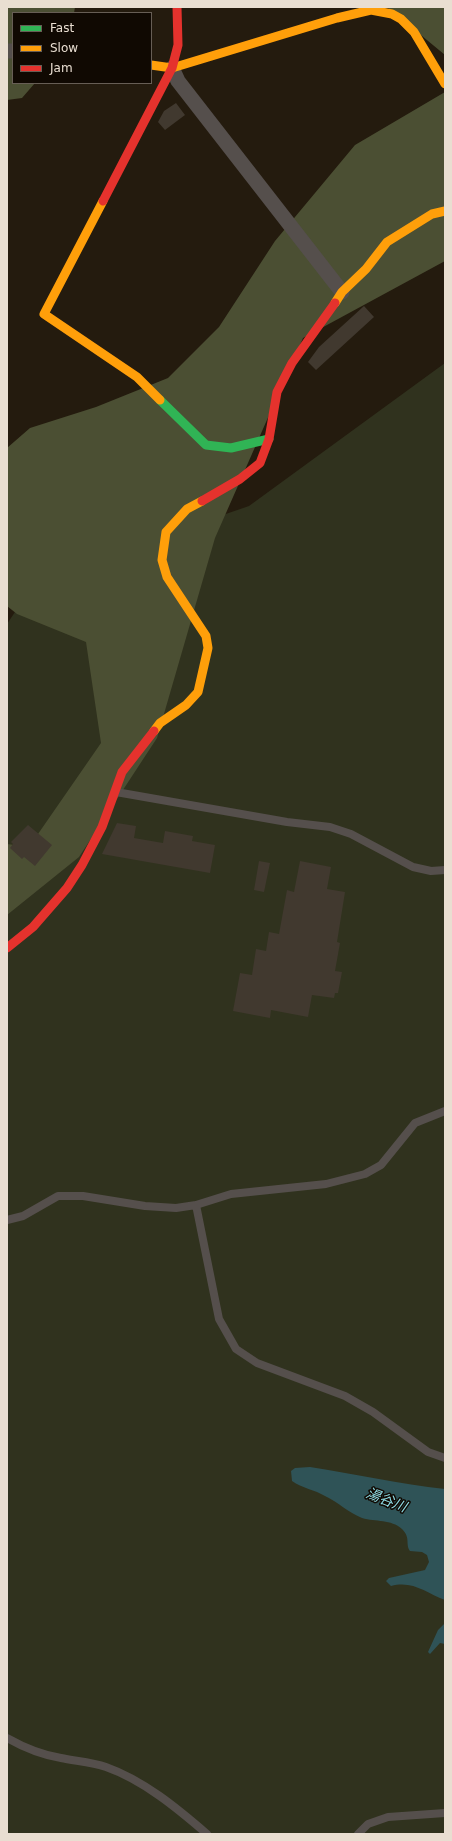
<!DOCTYPE html>
<html>
<head>
<meta charset="utf-8">
<style>
	body { margin:0 }
	#map { position:relative; width:452px; height:1841px; overflow:hidden; background:#241b0e; font-family:"DejaVu Sans",sans-serif }
	canvas { display:block }
	.frame { position:absolute; inset:0; border:8px solid #e9ded1; pointer-events:none }
	.legend { position:absolute; left:12px; top:12px; width:140px; height:72px; box-sizing:border-box; background:#100902; border:1px solid #675e55; margin:0; padding:5px 7px; list-style:none; font-size:12px; color:#e9ded1 }
	.legend li { display:flex; align-items:center; gap:8px; height:20px }
	.legend b { width:20px; border:1px solid #675e55 }
</style>
</head>
<body>
<div id="map">
<canvas width="452" height="1841"></canvas>
<div class="frame"></div>
<ul class="legend">
<li><b style="height:5px;background:#30b455"></b>Fast</li>
<li><b style="height:5px;background:#ff9f0a"></b>Slow</li>
<li><b style="height:5px;background:#e5322d"></b>Jam</li>
</ul>
</div>
<script>
const ctx = document.querySelector('canvas').getContext('2d');
ctx.lineJoin = 'round';
function fill(path, color) { ctx.fillStyle = color; ctx.fill(path, 'evenodd'); }
function strokePath(path, color, width, dash) { ctx.strokeStyle = color; ctx.lineWidth = width; ctx.lineCap = dash ? 'butt' : 'round'; ctx.setLineDash(dash || []); ctx.stroke(path); }
function label(font, color, halo, rows, align = 'center') {
  ctx.font = font + ' "DejaVu Sans","Noto Sans JP",sans-serif'; ctx.lineWidth = 3; ctx.setLineDash([]); ctx.textBaseline = 'middle'; ctx.strokeStyle = halo; ctx.fillStyle = color; for (const [text, x, y, turn = 0] of rows) {
    ctx.save(); ctx.translate(x, y); ctx.rotate((+turn || 0) * Math.PI / 180); ctx.textAlign = isNaN(turn) ? turn : align; if (halo) ctx.strokeText(text, 0, 0); ctx.fillText(text, 0, 0); ctx.restore();
  }
}
fill(new Path2D(`
	M445 363V1834H7V624L37 579 249 506Z`), '#30321e');
fill(new Path2D(`
	M7 7H75L74 13H13V83H35L22 98 7 100Z
	M387 7H445V55Z
	M445 92V261L303 338 215 538 157 738 79 857 7 915V844L29 847 101 743 86 642 17 614 7 606V448L30 428 96 407 168 378 219 327 275 241 355 145Z`), '#4b4f33');
fill(new Path2D(`
	M310 1467C355 1474 400 1484 445 1489V1600C426 1593 413 1580 391 1586L386 1581 389 1578 425 1570 429 1562 427 1555 422 1552 410 1551C405 1544 411 1538 402 1529 391 1519 376 1522 362 1518 349 1513 338 1502 325 1496 315 1490 302 1488 292 1481L291 1471 295 1468Z
	M445 1623V1644L440 1643 430 1654 428 1652 438 1630Z`), '#2f5357');
fill(new Path2D(`
	M176 103 185 115 165 130 158 122 164 111Z
	M364 306 374 317 316 370 308 362 319 347Z
	M117 823 136 826 134 838 163 843 165 831 193 836 192 841 215 845 210 873 102 854Z
	M28 825 52 845 35 866 24 857 22 859 10 848 13 844 11 842Z
	M259 861 270 863 264 892 254 890Z
	M300 861 331 867 327 889 345 892 337 942 340 943 335 971 342 972 338 993H335L334 998 312 995 308 1017 271 1010 270 1018 233 1011 240 973 252 975 256 949 266 951 269 932 279 934 287 890 294 892Z`), '#41392f');
strokePath(new Path2D(`
	M116 792 287 822 330 827 351 834 413 867 431 871 445 870
	M196 1205 219 1319 236 1349 257 1363 345 1396 373 1412 428 1452 445 1458
	M7 1220 23 1216 58 1196H83L145 1206 176 1208 196 1205 231 1194 326 1184 365 1174 381 1165 415 1123 445 1111
	M7 1738C23 1747 42 1755 61 1758 75 1761 92 1762 106 1767 143 1780 177 1808 207 1834
	M358 1834 368 1824 388 1817 445 1813`), '#554f4c', 8);
strokePath(new Path2D(`
	M7 51H13
	M172 68 178 81 342 292`), '#554f4c', 15);
strokePath(new Path2D(`
	M160 400 206 445 231 448 269 439`), '#30b455', 9);
strokePath(new Path2D(`
	M151 65 172 68 337 18 371 10 392 14 401 19 414 32 445 84
	M103 201 44 314 137 377 160 400
	M335 303 342 292 366 269 387 242 432 214 445 211
	M154 731 160 723 186 705 198 692 208 648 206 636 167 577 162 560 166 532 187 509 202 501`), '#ff9f0a', 9);
strokePath(new Path2D(`
	M103 201 172 68 178 45 177 7
	M202 501 240 479 260 463 269 439 277 392 292 363 335 303
	M7 948 33 927 67 888 82 865 102 827 122 772 154 731`), '#e5322d', 9);
label('italic 14px', '#8edbe4', '#100902', [
	["湯谷川",386,1501,21]
]);
</script>
</body>
</html>
